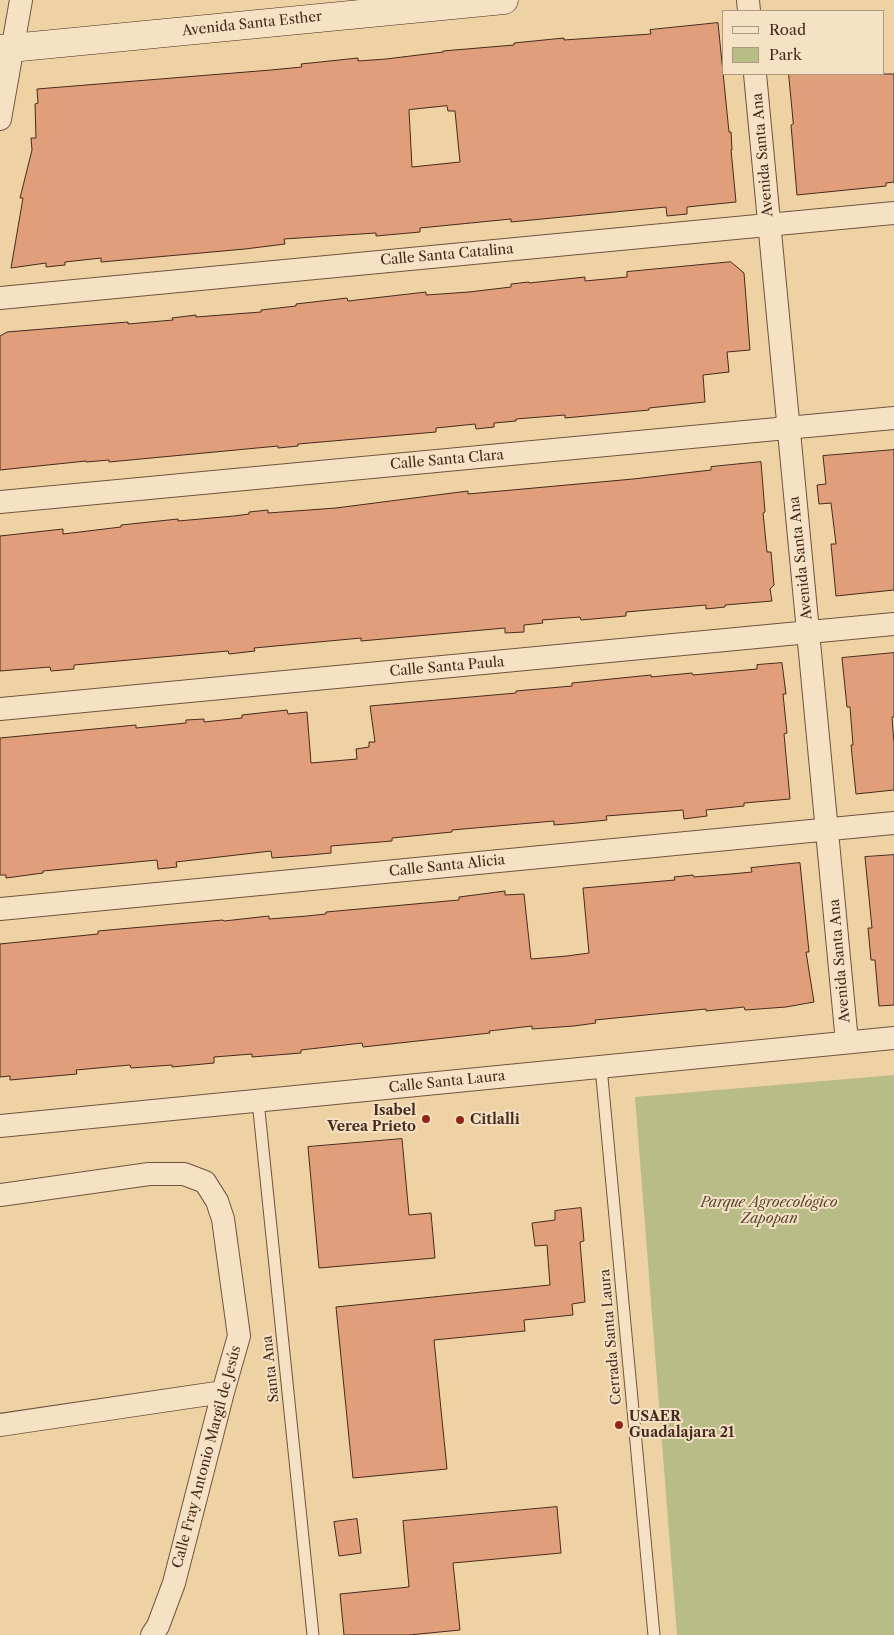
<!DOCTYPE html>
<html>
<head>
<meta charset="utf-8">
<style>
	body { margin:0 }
	#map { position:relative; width:894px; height:1635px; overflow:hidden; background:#efd2a4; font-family:"Libre Caslon Text",serif }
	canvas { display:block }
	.legend { position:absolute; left:722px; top:10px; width:162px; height:65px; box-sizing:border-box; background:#f5e2c4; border:1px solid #af9882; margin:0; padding:6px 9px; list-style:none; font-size:15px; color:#462a1f }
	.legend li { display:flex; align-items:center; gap:10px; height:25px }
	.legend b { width:25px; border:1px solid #af9882 }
</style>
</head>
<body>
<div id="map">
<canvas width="894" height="1635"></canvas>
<ul class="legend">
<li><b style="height:6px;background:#f5e2c4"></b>Road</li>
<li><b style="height:14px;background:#b8bc86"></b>Park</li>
</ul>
</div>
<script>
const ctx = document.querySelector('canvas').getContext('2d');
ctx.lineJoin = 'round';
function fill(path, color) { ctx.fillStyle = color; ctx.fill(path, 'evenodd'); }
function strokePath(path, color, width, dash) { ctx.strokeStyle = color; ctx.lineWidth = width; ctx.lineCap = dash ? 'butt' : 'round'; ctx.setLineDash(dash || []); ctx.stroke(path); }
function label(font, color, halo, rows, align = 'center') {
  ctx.font = font + ' "Libre Caslon Text",serif'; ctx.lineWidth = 4; ctx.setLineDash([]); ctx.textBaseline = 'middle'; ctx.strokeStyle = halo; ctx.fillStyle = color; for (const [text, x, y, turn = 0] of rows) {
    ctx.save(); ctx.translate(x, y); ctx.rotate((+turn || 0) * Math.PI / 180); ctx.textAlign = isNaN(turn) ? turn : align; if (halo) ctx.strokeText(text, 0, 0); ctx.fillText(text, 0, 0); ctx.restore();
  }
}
fill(new Path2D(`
	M894 1075V1635H677L635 1097Z`), '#b8bc86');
const building = new Path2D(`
	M718 23 729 132H731L732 150H731L736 202 687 207V214L667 216 666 207 511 222V219L420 228V232L376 236V233L284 239 285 244 245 249 101 262V258L65 262V265L46 267V263L11 268 23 198H20L32 150 31 138H36L35 104 38 103 37 89 271 70 302 67 301 64 358 58V61L386 59 443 52V51L514 45V43L564 38V40L651 34 650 30ZM447 106 448 111H455L460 162 412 167 409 110Z
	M789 74H894V182L886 183V186L797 195 791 125 793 124Z
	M731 262 744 273 750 350 727 352 729 372 703 375 705 402 649 408V410L565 418V415L516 419V421L494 423V427L476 429 475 424 436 428V432L298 444V446L278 448V446L109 462V460L86 462V461L0 470V336L7 332 128 322V324L173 320 172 318 196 315V317L261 312V310L296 306V304L347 298 348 301 426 292V295L469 292 511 287V284L529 282V283L585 277V281L627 277V272Z
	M894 450V590L836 596 831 544H836L831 503 819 504 817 485 826 484 823 456Z
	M761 462 765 512 763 513 767 552H771L774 585 770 589 772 601 725 605V607L706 609V605L626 612V616L581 620 580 617 542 620 543 623 524 625V632L505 633V628L361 641V638L254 648 255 651 229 654 228 651 74 665V669L51 671 50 667 0 671V536L63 529V534L121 527V525L178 519V521L234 516 249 514V512L268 510V513L336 508 468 491V494L633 479 711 470V467Z
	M894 653V717H892L894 743V790L856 794 851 745H853L850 707H847L842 658Z
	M782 663 786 694H783L787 733 784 734 790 799 744 803V806L706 810 707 816 684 819 683 810 606 816 607 820 577 823 554 825V821L452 830V832L392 838V841L331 846V853L310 855 272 858 271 851 176 862 177 867 158 869 157 860 43 871V873L6 878V875H0V738L136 725V728L186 723V720L204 719V722L242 718V715L287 710 288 714 307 712 311 763 357 759 356 749 369 747V742H375L370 706 516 693V691L572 686V683L631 677 651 675V677L692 673 693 675 757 669V665Z
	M894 855V1005L879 1006 875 960H871L868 928H872L865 857Z
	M800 863 809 952H806L814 1002 786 1007 745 1010 744 1007 706 1011V1009L595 1020 596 1023 574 1026 532 1029V1026L489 1031 490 1033 363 1047 362 1043 301 1050V1053L252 1057V1054L214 1057V1063L172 1067V1065L131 1068 130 1065 76 1070 77 1074 10 1080V1076L0 1077V944L98 934V931L120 929 223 920 224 921 269 916V919L307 916 326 914V912L459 900V897L505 891V895L524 894 531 959 567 956 589 953 583 888 675 880 674 877 693 875 694 877 731 874 752 872 751 868Z
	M402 1139 409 1215 431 1213 435 1258 319 1268 308 1147Z
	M581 1208 584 1241 580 1242 585 1302 572 1304 573 1315 524 1320 525 1331 434 1340 447 1469 353 1478 336 1307 550 1285 547 1245 535 1246 532 1223 555 1220V1211Z
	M557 1507 561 1553 453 1563 460 1630 409 1635H344L340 1594 409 1587 403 1521Z
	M357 1519 361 1553 339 1556 334 1522Z`);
fill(building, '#e19e7a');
strokePath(building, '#462a1f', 1);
const lane = new Path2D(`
	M601 1067 654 1635
	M258 1101 313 1635`);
const street = new Path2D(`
	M748 0 749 11
	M755 74 847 1042
	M0 119 21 0
	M0 298 894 213
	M0 502 894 418
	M0 709 894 624
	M0 909 894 823
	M0 1126 894 1038
	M0 1195 149 1174H184L205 1182 217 1201 223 1219 239 1336 223 1392 174 1583 158 1626 152 1635
	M0 1425 223 1392`);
const secondary = new Path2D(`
	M0 49 504 0`);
strokePath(lane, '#705440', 13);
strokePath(street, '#705440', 24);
strokePath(secondary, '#462a1f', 29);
strokePath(lane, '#f5e2c4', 11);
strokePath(street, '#f5e2c4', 22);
strokePath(secondary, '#f5e2c4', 28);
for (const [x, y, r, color] of [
	[426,1119,5,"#8f2418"],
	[460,1120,5,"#8f2418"],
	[619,1425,5,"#8f2418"]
]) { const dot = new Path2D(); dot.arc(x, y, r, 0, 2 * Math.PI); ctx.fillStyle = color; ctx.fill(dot); strokePath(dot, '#f5e2c4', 2); }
label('14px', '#462a1f', '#f5e2c4', [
	["Avenida Santa Esther",252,24,-6],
	["Avenida Santa Ana",763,155,-95],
	["Calle Santa Catalina",447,255,-5],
	["Calle Santa Clara",447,460,-5],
	["Avenida Santa Ana",801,558,-96],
	["Calle Santa Paula",447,667,-5],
	["Calle Santa Alicia",447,866,-6],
	["Avenida Santa Ana",840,961,-95],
	["Calle Santa Laura",447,1082,-6],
	["Cerrada Santa Laura",611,1337,-95],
	["Santa Ana",271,1369,-96],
	["Calle Fray Antonio Margil de Jesús",207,1457,-75]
]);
label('bold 14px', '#462a1f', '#f5e2c4', [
	["Isabel",416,1111,"right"],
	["Verea Prieto",416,1127,"right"],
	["Citlalli",470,1120],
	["USAER",629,1417],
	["Guadalajara 21",629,1433]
], 'left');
label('italic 14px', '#5d4734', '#f5e2c4', [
	["Parque Agroecológico",769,1203],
	["Zapopan",769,1219]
]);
</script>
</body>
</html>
